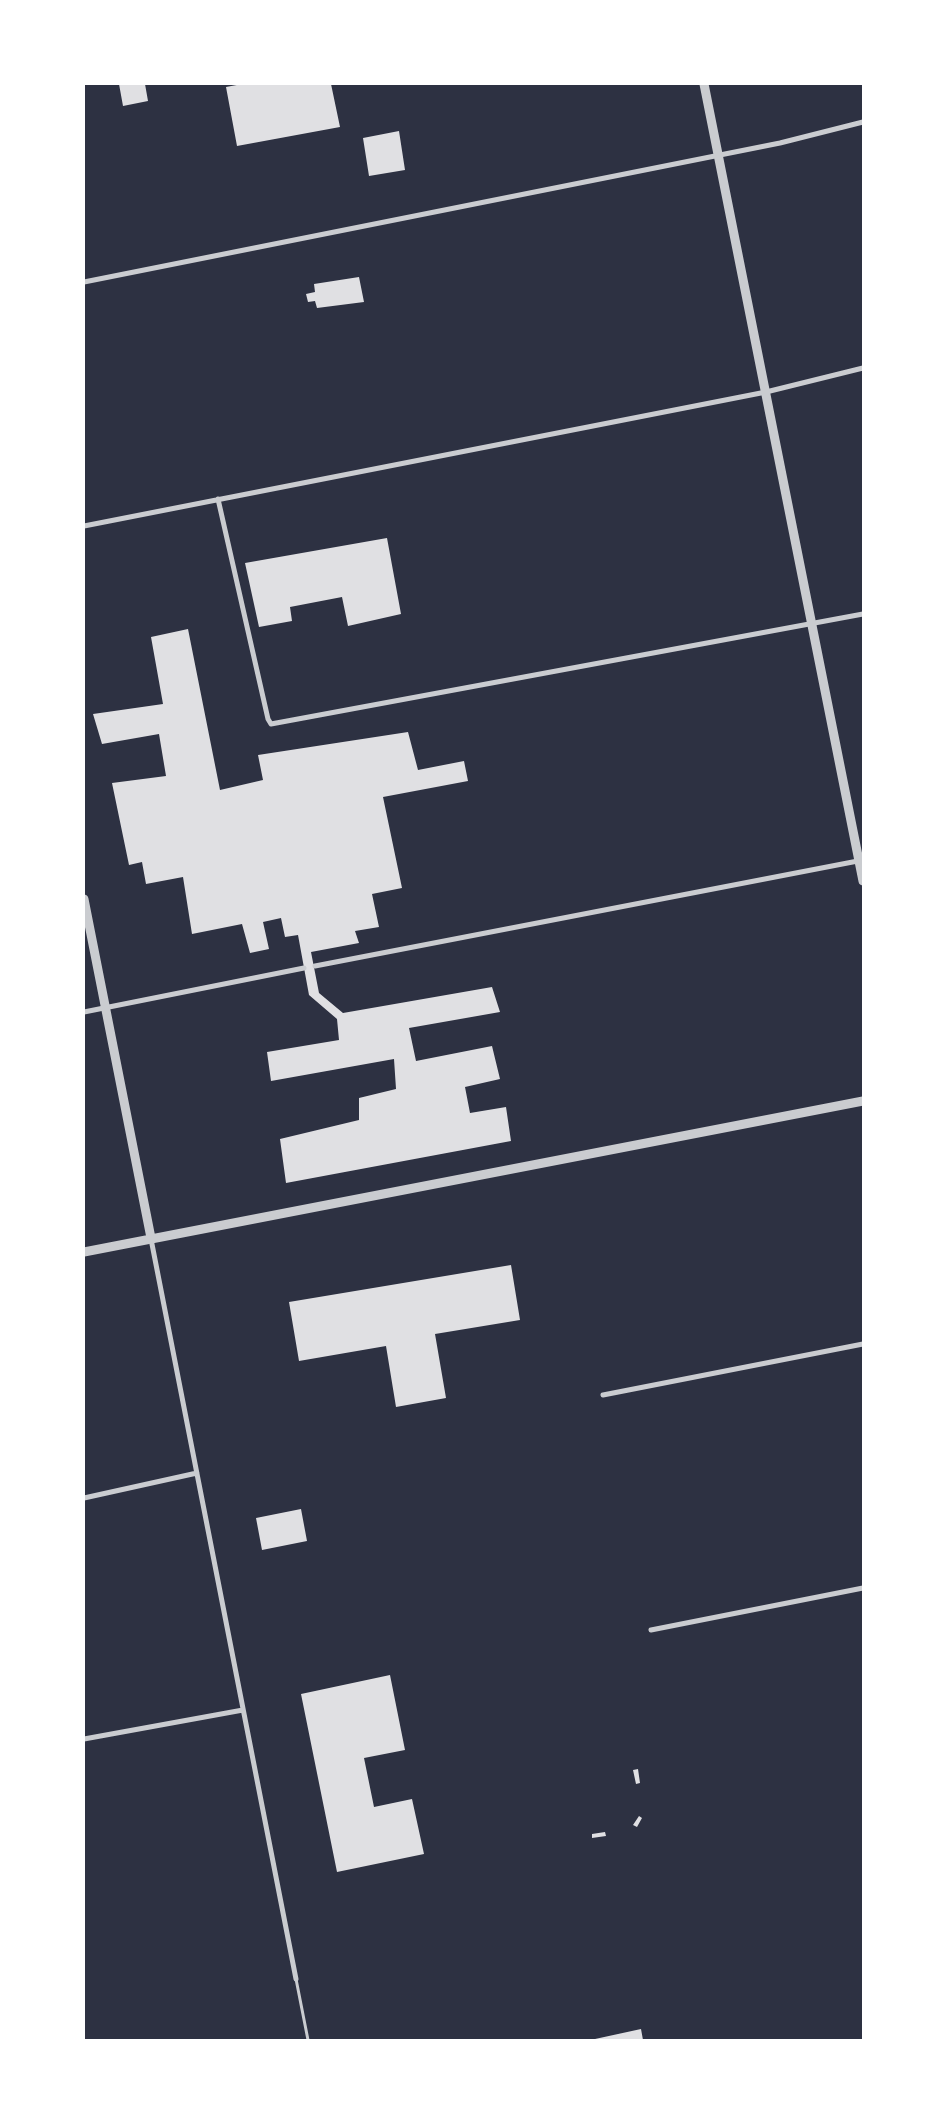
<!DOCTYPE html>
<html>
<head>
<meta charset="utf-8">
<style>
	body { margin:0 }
	#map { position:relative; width:947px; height:2124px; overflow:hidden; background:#2d3142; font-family:"DM Sans",sans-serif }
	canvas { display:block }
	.frame { position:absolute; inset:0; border:85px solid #fff; pointer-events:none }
</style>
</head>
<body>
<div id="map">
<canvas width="947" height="2124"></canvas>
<div class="frame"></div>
</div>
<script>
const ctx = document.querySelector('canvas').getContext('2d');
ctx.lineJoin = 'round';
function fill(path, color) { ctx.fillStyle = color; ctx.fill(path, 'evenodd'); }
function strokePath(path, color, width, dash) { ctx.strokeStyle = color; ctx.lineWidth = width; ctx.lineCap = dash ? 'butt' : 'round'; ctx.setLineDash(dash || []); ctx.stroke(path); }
fill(new Path2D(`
	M119 84H145L148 101 123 106Z
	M242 84H331L340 127 237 146 226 87Z
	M399 131 405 170 369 176 363 138Z
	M359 277 364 302 317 308 315 301 308 302 306 294 315 292 314 284Z
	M387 538 401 614 348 626 342 597 290 607 292 621 259 627 245 563Z
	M188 629 220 790 263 780 258 755 408 732 418 770 464 761 468 781 383 797 402 888 372 894 379 927 355 931 359 943 311 952 319 993 343 1013 492 987 500 1012 409 1028 416 1061 492 1046 500 1079 465 1087 470 1113 506 1107 511 1141 286 1183 280 1139 359 1120V1098L396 1089 394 1059 271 1081 267 1052 339 1040 337 1019 309 995 298 935 285 937 281 918 263 922 269 949 250 953 242 924 192 934 183 877 146 884 142 862 129 865 112 783 166 776 159 734 102 744 93 714 163 704 151 637Z
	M511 1265 520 1320 435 1334 446 1398 396 1407 386 1346 299 1361 289 1302Z
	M301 1509 307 1541 262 1550 256 1518Z
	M390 1675 405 1750 364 1758 374 1807 412 1799 424 1854 337 1872 301 1694Z
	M638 1769 640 1783 636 1784 633 1770Z
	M639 1816 642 1818 637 1827 633 1825Z
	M605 1832 606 1836 592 1838V1834Z
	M641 2029 643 2040H595V2039Z`), '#e0e0e3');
strokePath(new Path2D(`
	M296 1979 308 2040`), '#caccd0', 3);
strokePath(new Path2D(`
	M84 282 780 143 863 122
	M218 499 268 719 271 724 863 614
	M84 526 766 392 863 368
	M315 966 863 860
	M84 1012 304 968
	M151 1239 296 1979
	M603 1395 863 1344
	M84 1498 197 1473
	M651 1630 863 1588
	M84 1739 243 1710`), '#caccd0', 5);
strokePath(new Path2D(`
	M704 84 863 881
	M84 899 151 1238
	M84 1252 863 1101`), '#caccd0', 9);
</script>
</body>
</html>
